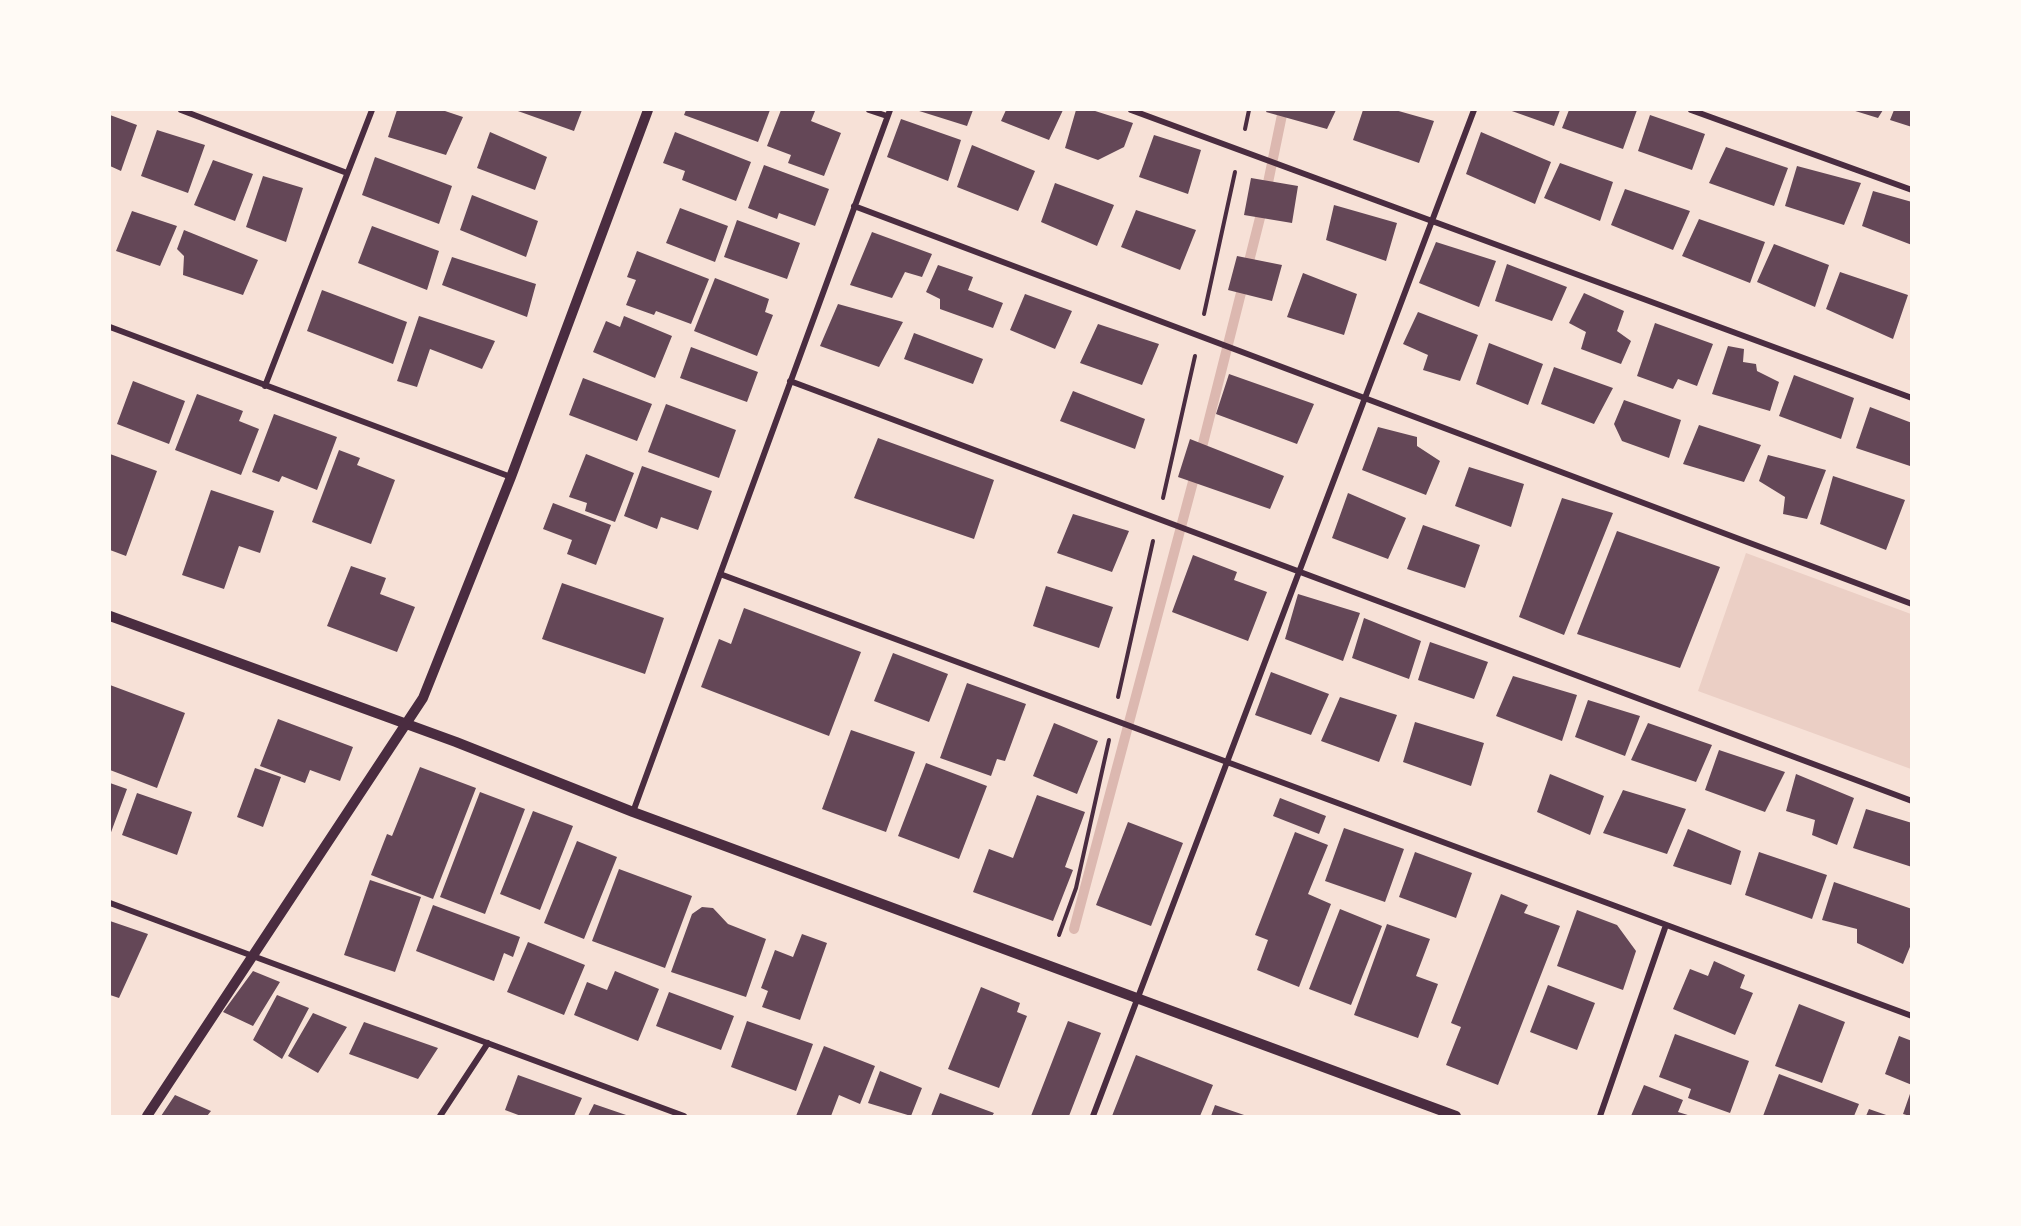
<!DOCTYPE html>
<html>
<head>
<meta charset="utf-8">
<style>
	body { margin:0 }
	#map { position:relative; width:2021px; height:1226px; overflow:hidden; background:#f7e1d7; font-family:"Open Sans",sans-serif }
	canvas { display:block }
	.frame { position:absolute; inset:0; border:111px solid #fffaf5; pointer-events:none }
</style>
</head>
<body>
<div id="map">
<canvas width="2021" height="1226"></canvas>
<div class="frame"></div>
</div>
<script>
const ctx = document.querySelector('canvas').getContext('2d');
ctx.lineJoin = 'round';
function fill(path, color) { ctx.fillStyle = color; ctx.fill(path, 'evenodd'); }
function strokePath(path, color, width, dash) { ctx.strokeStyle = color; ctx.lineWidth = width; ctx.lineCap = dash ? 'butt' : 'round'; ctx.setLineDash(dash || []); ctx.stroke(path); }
fill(new Path2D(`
	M1746 553 1911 614V769L1698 691Z`), '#ebcfc5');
strokePath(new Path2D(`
	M1074 929 1198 463 1264 202 1283 110`), '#dcb8b0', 10);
fill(new Path2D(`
	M397 110H442L463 117 446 155 388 137Z
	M515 110H582L574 131Z
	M686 110H770L758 142 684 115Z
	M781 110 815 111 811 121 841 133 824 176 788 163 791 155 767 146Z
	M916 110H973L967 126Z
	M1006 110H1063L1049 140 1001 121Z
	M1076 110H1092L1133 123 1124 147 1098 160 1065 148Z
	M1267 110H1336L1327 129 1266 112Z
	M1363 110H1395L1434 121 1419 163 1353 140Z
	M1509 110H1560L1554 126Z
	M1569 110H1637L1623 149 1562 128Z
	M1852 110H1883L1878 118Z
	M1894 110H1912V127L1890 120Z
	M110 115 137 125 121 171 110 166Z
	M1650 115 1705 134 1692 170 1638 151Z
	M901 119 961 140 948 181 887 157Z
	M157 130 205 145 188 193 141 176Z
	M490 132 547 157 535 190 477 168Z
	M675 132 751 162 736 201 682 180 685 171 663 163Z
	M1481 132 1551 162 1535 204 1466 174Z
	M1154 135 1201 150 1188 194 1139 177Z
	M972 145 1035 171 1018 211 957 187Z
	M1726 147 1788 168 1774 206 1709 183Z
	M375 157 452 186 439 224 362 195Z
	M213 160 253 174 235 221 194 205Z
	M1560 163 1613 182 1600 221 1544 198Z
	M764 165 829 189 815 226 779 213 777 219 748 208Z
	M1797 166 1861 183 1844 225 1785 206Z
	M263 176 303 188 286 242 246 227Z
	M1251 178 1298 186 1292 223 1244 215Z
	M1055 183 1114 205 1097 246 1041 222Z
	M1625 189 1690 211 1673 250 1611 225Z
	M1873 191 1912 202V245L1862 226Z
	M472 195 538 221 526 257 460 230Z
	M1334 205 1397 223 1386 261 1326 240Z
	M680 208 728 226 715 262 666 243Z
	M1136 210 1196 230 1180 270 1121 247Z
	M132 211 177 226 160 266 116 251Z
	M1699 219 1765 242 1750 283 1682 256Z
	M737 220 800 243 787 279 724 257Z
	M372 226 439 251 427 290 358 263Z
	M184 230 258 260 243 295 183 275 184 256 177 249Z
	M872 232 932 254 922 277 905 272 892 298 850 285Z
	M1436 242 1496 261 1479 307 1419 283Z
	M1774 244 1829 265 1815 307 1757 282Z
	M637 251 709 279 691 324 656 311 654 315 626 305 636 280 627 277Z
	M1237 256 1282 265 1272 301 1228 290Z
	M452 257 536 284 527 317 442 285Z
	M1507 264 1567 287 1552 321 1495 301Z
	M938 265 973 277 968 290 1003 303 993 328 940 309V299L926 292Z
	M1840 272 1908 295 1893 339 1826 309Z
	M1303 273 1357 294 1344 335 1287 317Z
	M715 278 769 299 765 312 773 315 757 356 694 331Z
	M322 290 407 322 393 364 307 331Z
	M1584 293 1624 311 1617 331 1631 341 1621 364 1581 349 1586 332 1569 323Z
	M1025 294 1072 311 1055 349 1010 330Z
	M838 304 903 322 879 367 820 346Z
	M1418 312 1478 335 1460 381 1423 370 1428 355 1403 344Z
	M419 316 495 341 482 369 430 349 417 387 397 381Z
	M624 316 672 336 655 378 593 352 606 321 620 327Z
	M1655 323 1713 344 1697 386 1678 379 1673 389 1637 376Z
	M1098 324 1159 344 1142 385 1080 363Z
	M914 333 983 359 973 384 904 359Z
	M1489 343 1543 364 1528 405 1476 384Z
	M1728 346 1744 349 1743 362 1756 364 1757 371 1779 382 1770 411 1712 394Z
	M691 347 758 372 747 402 680 378Z
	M1554 367 1613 388 1594 424 1541 404Z
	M1229 374 1314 404 1297 444 1216 414Z
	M1794 375 1854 398 1841 439 1779 416Z
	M583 378 652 404 637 441 569 415Z
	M133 381 185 401 169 444 117 424Z
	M1073 391 1145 419 1135 449 1060 421Z
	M197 394 243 411 239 421 259 429 241 475 175 450Z
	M1624 400 1681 420 1669 458 1622 441 1614 424Z
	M666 404 736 430 719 478 648 452Z
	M1870 407 1912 423 1910 466 1856 448Z
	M274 414 337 437 317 490 282 476 279 482 252 472Z
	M1699 425 1761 445 1744 482 1683 464Z
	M1378 427 1417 437V446L1440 461 1426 495 1362 470Z
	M878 438 994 480 974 539 854 498Z
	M1190 439 1284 476 1270 509 1178 477Z
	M339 450 360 458 357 465 395 480 371 544 312 522Z
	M110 454 157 471 126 556 110 550Z
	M586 454 634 473 615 522 585 511 587 503 569 497Z
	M1768 455 1826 470 1807 519 1783 514 1785 497 1759 481Z
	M642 466 712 491 698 530 661 517 657 529 624 516Z
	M1469 467 1524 484 1511 527 1455 506Z
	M1833 476 1905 500 1886 550 1820 524Z
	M211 490 274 511 260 553 239 546 224 589 182 575Z
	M1348 493 1406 518 1388 559 1332 538Z
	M1562 498 1613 513 1564 635 1519 617Z
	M553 503 611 525 596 565 567 554 572 540 543 529Z
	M1073 514 1129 531 1112 572 1057 553Z
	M1423 525 1480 545 1465 588 1407 569Z
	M1617 531 1720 567 1680 668 1577 634Z
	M1193 555 1237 572 1234 580 1267 592 1248 641 1172 612Z
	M351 566 386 578 380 594 415 607 397 652 327 626Z
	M562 583 664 618 645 674 542 639Z
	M1046 586 1113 607 1099 648 1033 626Z
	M1298 594 1360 613 1343 661 1285 639Z
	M744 608 861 652 829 736 701 687 719 639 731 644Z
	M1364 618 1421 641 1409 679 1352 658Z
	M1430 642 1488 662 1474 699 1418 680Z
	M893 653 948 674 929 722 874 701Z
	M1271 672 1329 694 1311 735 1255 715Z
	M1513 676 1577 695 1562 741 1496 716Z
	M967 683 1026 704 1005 761 997 759 991 776 940 758Z
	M110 685 185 713 157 788 110 770Z
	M1340 697 1397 715 1379 762 1321 741Z
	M1588 700 1640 716 1625 756 1575 737Z
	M278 719 353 747 340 781 310 770 305 783 260 766Z
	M1415 722 1484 743 1471 786 1403 762Z
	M1054 723 1098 741 1077 794 1033 776Z
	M1648 723 1712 745 1696 782 1631 760Z
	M851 730 915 752 886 832 822 809Z
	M1719 750 1785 772 1765 812 1705 790Z
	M926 763 987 786 959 859 898 836Z
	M420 767 476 788 433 899 371 875 387 834 392 836Z
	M255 768 281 777 263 827 237 817Z
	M1550 774 1604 796 1590 835 1537 812Z
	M1796 774 1854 798 1837 845 1812 835 1815 820 1786 811Z
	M110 783 127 789 110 835Z
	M1623 790 1686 809 1667 854 1603 833Z
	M480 792 525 809 485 914 440 897Z
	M137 793 192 812 177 855 122 835Z
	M1037 795 1085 812 1065 867 1073 870 1053 921 973 892 989 849 1013 858Z
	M1280 798 1326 816 1319 834 1273 816Z
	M1866 809 1912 823V867L1853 848Z
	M533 811 573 826 540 910 500 894Z
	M1128 822 1183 843 1151 926 1096 905Z
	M1344 828 1404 849 1385 902 1325 881Z
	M1688 829 1741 851 1731 885 1673 866Z
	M1295 832 1328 845 1308 894 1331 904 1299 987 1257 970 1268 940 1255 935Z
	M577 841 617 857 584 939 544 923Z
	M1415 852 1472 873 1456 918 1399 897Z
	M1759 852 1827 875 1812 919 1745 895Z
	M619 869 692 896 665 968 592 941Z
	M370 880 421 897 395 972 344 955Z
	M1834 882 1912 909V942L1903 964 1857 943V929L1822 920Z
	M1501 894 1528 905 1524 913 1560 926 1498 1085 1446 1065 1461 1027 1451 1023Z
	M433 905 520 937 513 957 504 953 494 981 416 951Z
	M702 907 713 908 728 924 766 939 746 997 671 972 692 914Z
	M1340 909 1382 926 1351 1005 1309 989Z
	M1577 910 1617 925 1636 951 1623 990 1557 966Z
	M110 921 148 934 119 998 110 995Z
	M1387 924 1430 939 1416 976 1438 984 1418 1038 1354 1015Z
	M802 934 827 943 800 1020 762 1007 768 991 761 988 775 950 793 957Z
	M528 942 585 965 564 1015 507 992Z
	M1714 961 1745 975 1740 988 1753 993 1735 1035 1673 1009 1690 969 1708 976Z
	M253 971 280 982 253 1026 223 1012Z
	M615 971 659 989 638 1041 574 1015 587 982 607 990Z
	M1548 985 1595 1003 1577 1050 1530 1032Z
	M981 987 1020 1003 1017 1012 1027 1016 999 1088 948 1069Z
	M669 992 734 1016 721 1050 656 1026Z
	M277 995 309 1008 282 1059 253 1040Z
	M1799 1004 1845 1022 1822 1083 1775 1066Z
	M313 1013 347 1027 318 1073 288 1056Z
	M747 1021 813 1044 796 1091 731 1067Z
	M1068 1021 1101 1033 1069 1116H1031Z
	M364 1022 438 1048 418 1079 349 1054Z
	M1675 1034 1749 1061 1730 1113 1688 1098 1691 1089 1659 1077Z
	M1899 1036 1912 1041V1085L1885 1074Z
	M824 1046 875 1066 860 1104 839 1095 831 1116H796Z
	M1136 1055 1213 1085 1200 1116H1112Z
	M880 1071 922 1088 911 1116 868 1103Z
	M1779 1074 1859 1104 1854 1116H1763Z
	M518 1075 582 1098 574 1116H521L505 1110Z
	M1644 1085 1683 1100 1678 1112 1691 1116H1631Z
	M1911 1091 1912 1116H1910L1903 1114Z
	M940 1093 994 1113 992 1116H931Z
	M175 1095 211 1111 207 1116H161Z
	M594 1104 629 1116H588Z
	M1215 1105 1247 1116H1211Z
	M1869 1109 1889 1116H1866Z`), '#644757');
strokePath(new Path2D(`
	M1245 129 1249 110
	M1204 314 1235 172
	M1163 498 1195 356
	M1118 697 1153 541
	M1059 935 1076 888 1109 740`), '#4a2c40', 4);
strokePath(new Path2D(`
	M181 110 347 173
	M869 110 887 116
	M1131 110 1912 398
	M1691 110 1912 190
	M854 206 1912 604
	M110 327 511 477
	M790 381 1912 801
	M265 386 372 110
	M720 574 1912 1016
	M633 812 890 110
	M110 903 684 1116
	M440 1116 488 1043
	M1093 1116 1474 110
	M1600 1116 1666 925`), '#4a2c40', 6);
strokePath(new Path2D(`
	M110 616 456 742 633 812 1456 1116
	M147 1116 423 698 511 477 648 110`), '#4a2c40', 10);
</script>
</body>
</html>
